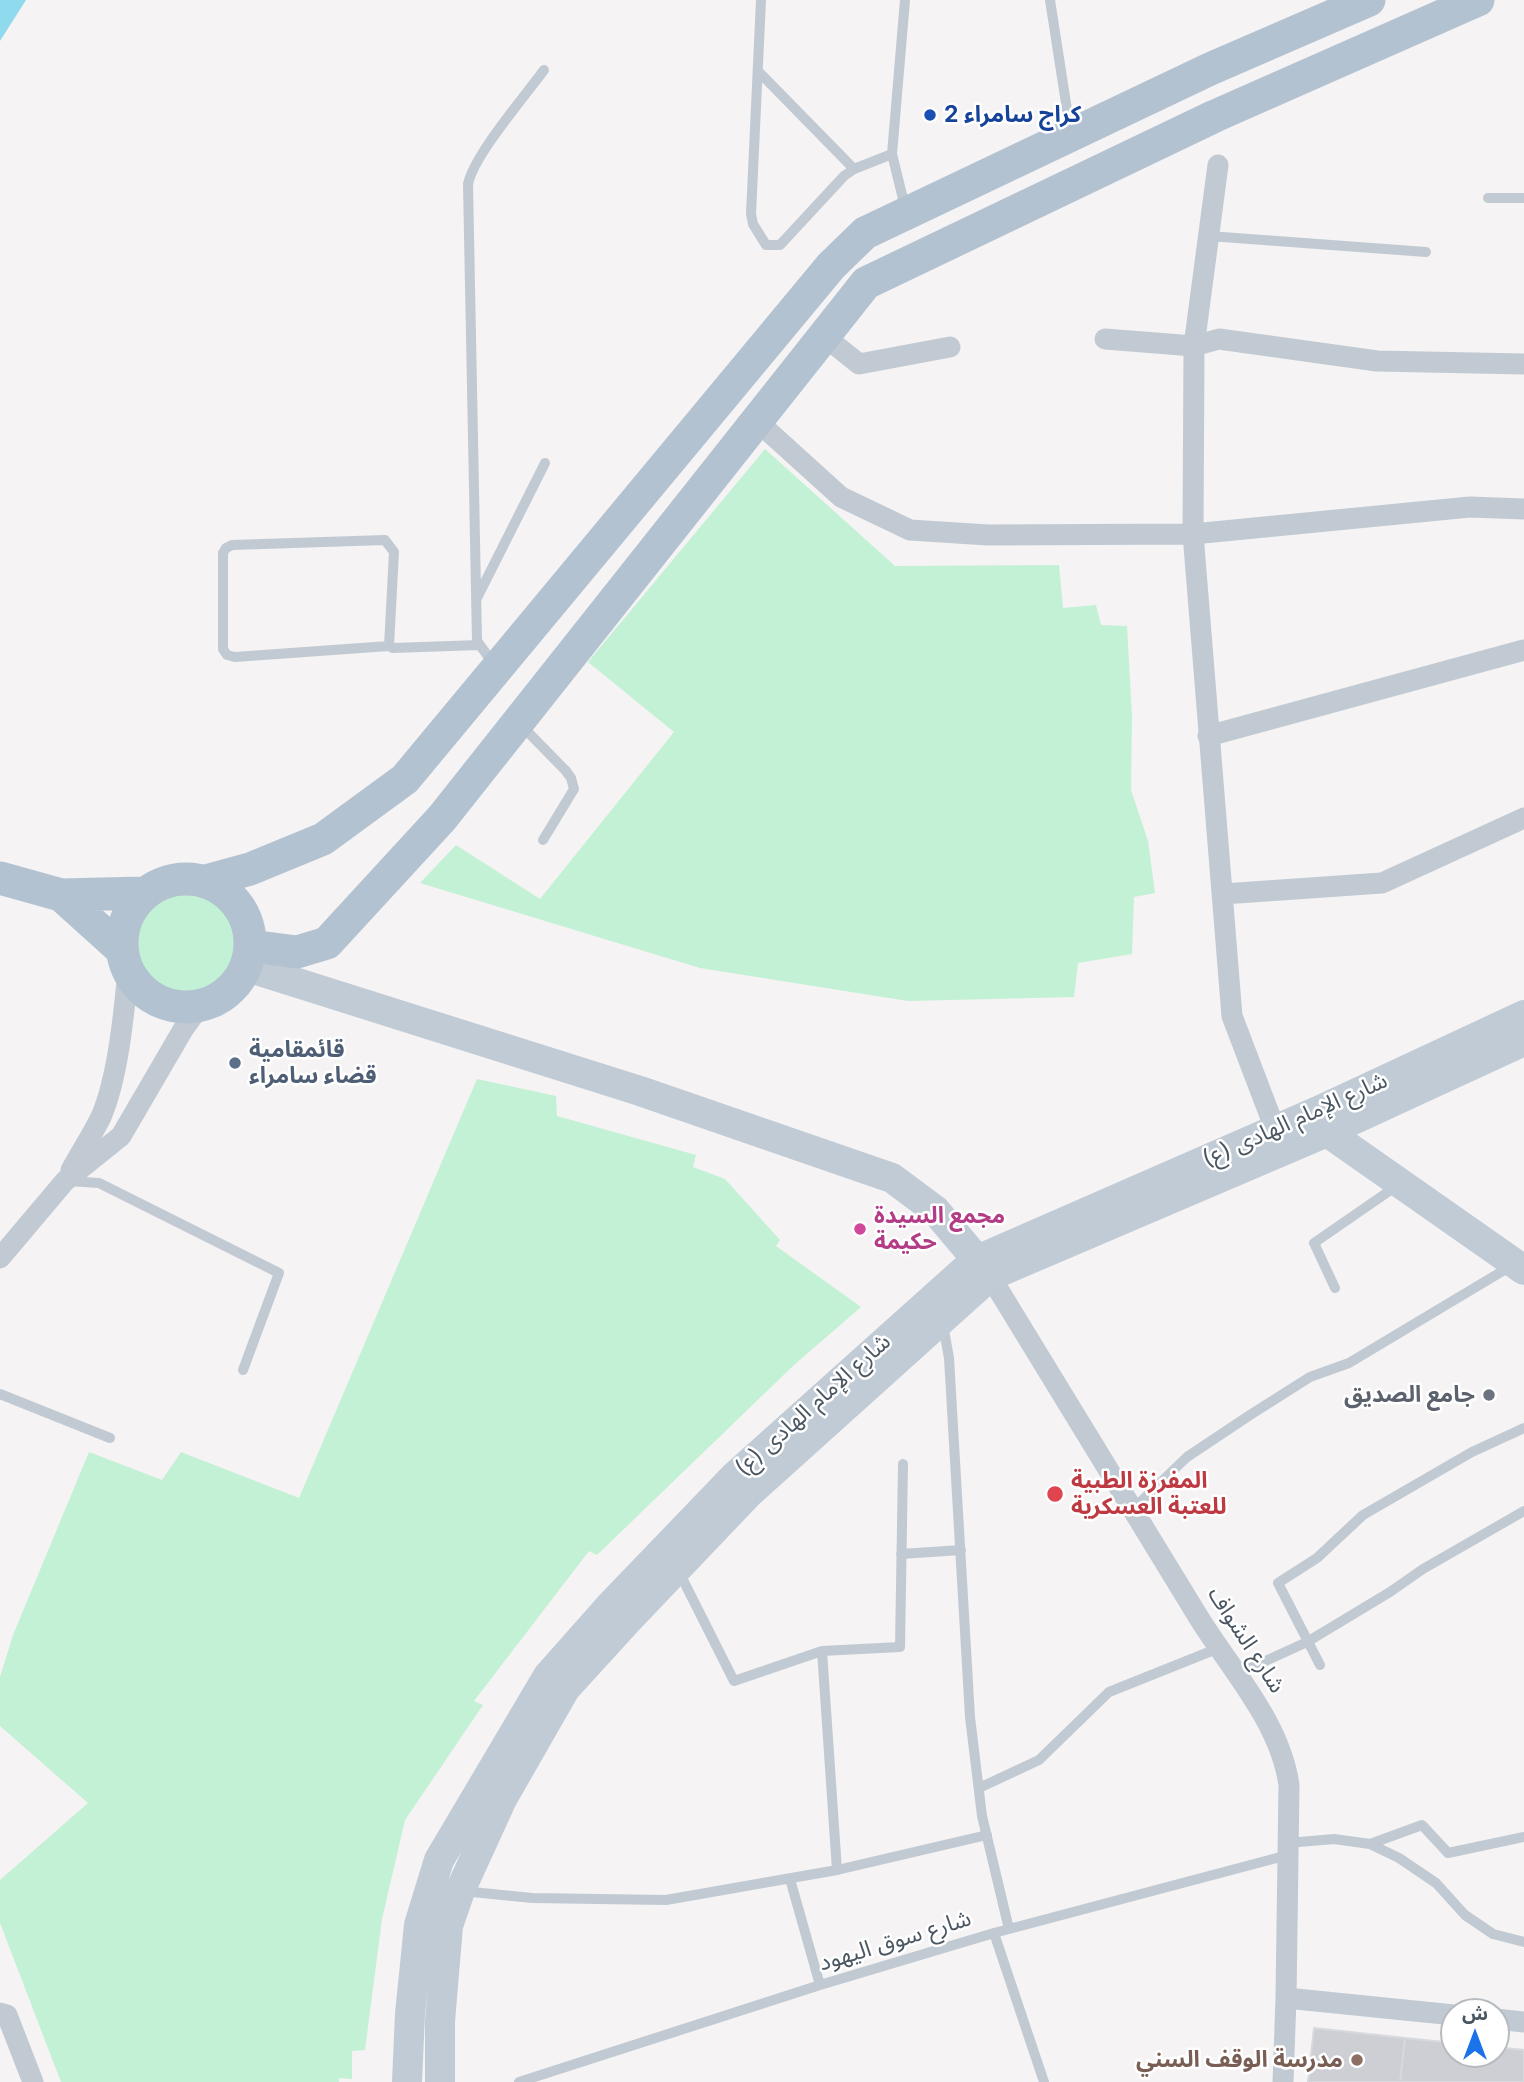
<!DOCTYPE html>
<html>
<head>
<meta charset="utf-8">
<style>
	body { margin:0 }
	#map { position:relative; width:1524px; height:2082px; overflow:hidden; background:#f5f3f3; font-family:Inter,"Noto Sans Arabic",sans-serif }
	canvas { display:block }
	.north { position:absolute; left:1440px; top:1998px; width:70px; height:70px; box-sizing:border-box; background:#fff; border:2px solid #b7bbc0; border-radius:50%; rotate:0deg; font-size:19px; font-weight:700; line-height:28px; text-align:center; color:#4a5661 }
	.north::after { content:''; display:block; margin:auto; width:24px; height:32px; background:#1a73e8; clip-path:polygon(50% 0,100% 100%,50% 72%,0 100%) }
</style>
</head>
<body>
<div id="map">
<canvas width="1524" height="2082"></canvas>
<div class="north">ش</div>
</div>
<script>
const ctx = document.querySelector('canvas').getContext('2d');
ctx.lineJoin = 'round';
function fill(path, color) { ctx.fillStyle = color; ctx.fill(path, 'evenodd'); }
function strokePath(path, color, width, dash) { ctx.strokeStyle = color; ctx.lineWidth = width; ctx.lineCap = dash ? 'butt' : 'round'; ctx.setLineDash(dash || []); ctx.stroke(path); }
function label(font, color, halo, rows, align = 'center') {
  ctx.font = font + ' Inter,"Noto Sans Arabic",sans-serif'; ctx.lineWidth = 5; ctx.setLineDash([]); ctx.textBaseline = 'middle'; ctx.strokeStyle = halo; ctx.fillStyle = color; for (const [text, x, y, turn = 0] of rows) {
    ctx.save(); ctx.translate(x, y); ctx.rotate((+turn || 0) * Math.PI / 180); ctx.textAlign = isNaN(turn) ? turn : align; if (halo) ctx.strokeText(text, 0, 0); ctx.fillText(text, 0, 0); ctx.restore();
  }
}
fill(new Path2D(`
	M765 449 895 566 1059 565 1063 608 1096 605 1101 625 1127 626 1132 716 1131 790 1148 841 1155 893 1134 897 1132 954 1078 963 1074 997 908 1001 700 968 420 883 456 845 540 899 674 732 588 662Z
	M138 943a49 49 0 1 1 98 0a49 49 0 1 1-98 0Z
	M477 1079 556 1096 557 1116 696 1155 693 1167 725 1179 780 1240 776 1246 861 1307 794 1365 597 1555 589 1551 474 1701 483 1705 405 1820 382 1919 365 2050 352 2051V2079L339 2078V2082H61L0 1923V1880L88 1803 0 1726V1677L13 1635 89 1452 162 1480 181 1452 299 1498Z`), '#c3f1d5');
fill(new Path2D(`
	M0 0H26L0 41Z`), '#90daee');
const building = new Path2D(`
	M1314 2028 1405 2038 1400 2082H1308Z
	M1405 2038 1454 2043V2054H1496V2047L1524 2050V2082H1400Z`);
fill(building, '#cdcfd5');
strokePath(building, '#d7d9de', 2);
strokePath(new Path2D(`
	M761 0 751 214 753 224 766 245H780L844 176 854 169 892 154
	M905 0 892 154 906 211
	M1050 0 1070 129
	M758 71 854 169
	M1488 198H1524
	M1209 236 1426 252
	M477 598 545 463
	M389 646 394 552 385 540 232 545 226 548 223 553V649L227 655 235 657 389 646 393 648 479 645
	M495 666 477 641 468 184C474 155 525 96 544 70
	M520 724 566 771 571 778 574 789 543 840
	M68 1181 99 1183 279 1273 243 1370
	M1335 1288 1314 1243 1398 1185
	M943 1325 949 1358 970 1717 982 1816 1009 1929
	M0 1394 110 1438
	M1133 1509 1187 1457 1250 1415 1310 1377 1349 1363 1511 1266
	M901 1554 961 1550
	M678 1570 734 1681 822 1651 900 1647 903 1464
	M1320 1665 1278 1583 1317 1558 1363 1515 1472 1452 1524 1428
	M1237 1674 1307 1642 1390 1592 1423 1569 1524 1511
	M979 1788 1039 1760 1109 1692 1219 1648
	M1288 1843 1334 1839 1370 1844 1399 1858 1436 1883 1465 1915 1493 1934 1524 1942
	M1370 1844 1422 1825 1448 1853 1524 1837
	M837 1870 987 1835
	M790 1879 820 1985
	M462 1891 532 1898 666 1900 837 1870 822 1651
	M994 1933 1044 2082
	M519 2082 820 1985 994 1933 1288 1855`), '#c1cad2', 10);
strokePath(new Path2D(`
	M1218 165 1194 346 1193 534 1232 1016 1280 1142
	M824 336 859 364 950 347
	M1105 339 1194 346 1219 339 1377 361 1524 364
	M757 421 841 497 910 530 988 535 1193 534 1470 507 1524 509
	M1208 736 1524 650
	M1223 894 1382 883 1524 818
	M71 1170C81 1152 92 1135 101 1117 118 1078 124 1013 128 971
	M0 1258 65 1181 121 1136 184 1028 200 1006
	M990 1276C1060 1390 1130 1504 1199 1618 1232 1671 1280 1722 1289 1785L1286 1998 1283 2082
	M1286 1998 1454 2015
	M0 2013 7 2015 33 2082
	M1496 2019 1524 2022`), '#c1cad2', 21);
strokePath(new Path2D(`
	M247 967 640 1091 892 1178 935 1210 988 1273
	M1321 1118 1327 1132 1524 1270
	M407 2082 410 2014 419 1925 439 1860 548 1676 610 1606 735 1476 975 1261 1318 1111 1524 1015
	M440 2082V2021L448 1926 460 1891 502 1799 565 1689 627 1621 750 1492 990 1276 1327 1132 1524 1041`), '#c1cbd6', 30);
strokePath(new Path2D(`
	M0 878 61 895 144 893
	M122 943a64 64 0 1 1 128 0a64 64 0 1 1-128 0Z
	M206 881 250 869 323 839 405 779 831 266 865 233 1210 69 1369 0
	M61 895 122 950
	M251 946 297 952 327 943 442 818 866 283 1215 116 1478 0`), '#b3c2d1', 33);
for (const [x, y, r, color] of [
	[930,115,7,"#1a4fb4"],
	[235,1063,7,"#5c6f8a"],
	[860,1229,7,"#d1479c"],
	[1489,1395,7,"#6b7280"],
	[1055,1494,9,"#e0444e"],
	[1357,2060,7,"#8d6e63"]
]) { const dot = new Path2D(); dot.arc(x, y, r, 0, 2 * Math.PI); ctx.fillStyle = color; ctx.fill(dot); strokePath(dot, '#fff', 2.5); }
label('bold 23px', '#164399', '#fff', [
	["كراج سامراء 2",944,115]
], 'left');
label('bold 23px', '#4e5e75', '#fff', [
	["قائمقامية",249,1050],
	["قضاء سامراء",249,1076]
], 'left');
label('23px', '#4a5661', '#fff', [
	["شارع الإمام الهادی (ع)",1295,1120,-24],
	["شارع الإمام الهادی (ع)",813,1405,-42],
	["شارع الشواف",1246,1640,57],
	["شارع سوق اليهود",895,1941,-17]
]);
label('bold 23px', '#b23c85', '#fff', [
	["مجمع السيدة",874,1216],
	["حكيمة",874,1242]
], 'left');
label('bold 23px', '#5b616d', '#fff', [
	["جامع الصديق",1475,1395]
], 'right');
label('bold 23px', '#be3a42', '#fff', [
	["المفرزة الطبية",1071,1481],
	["للعتبة العسكرية",1071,1507]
], 'left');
label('bold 23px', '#785e54', '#fff', [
	["مدرسة الوقف السني",1343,2060]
], 'right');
</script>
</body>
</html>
